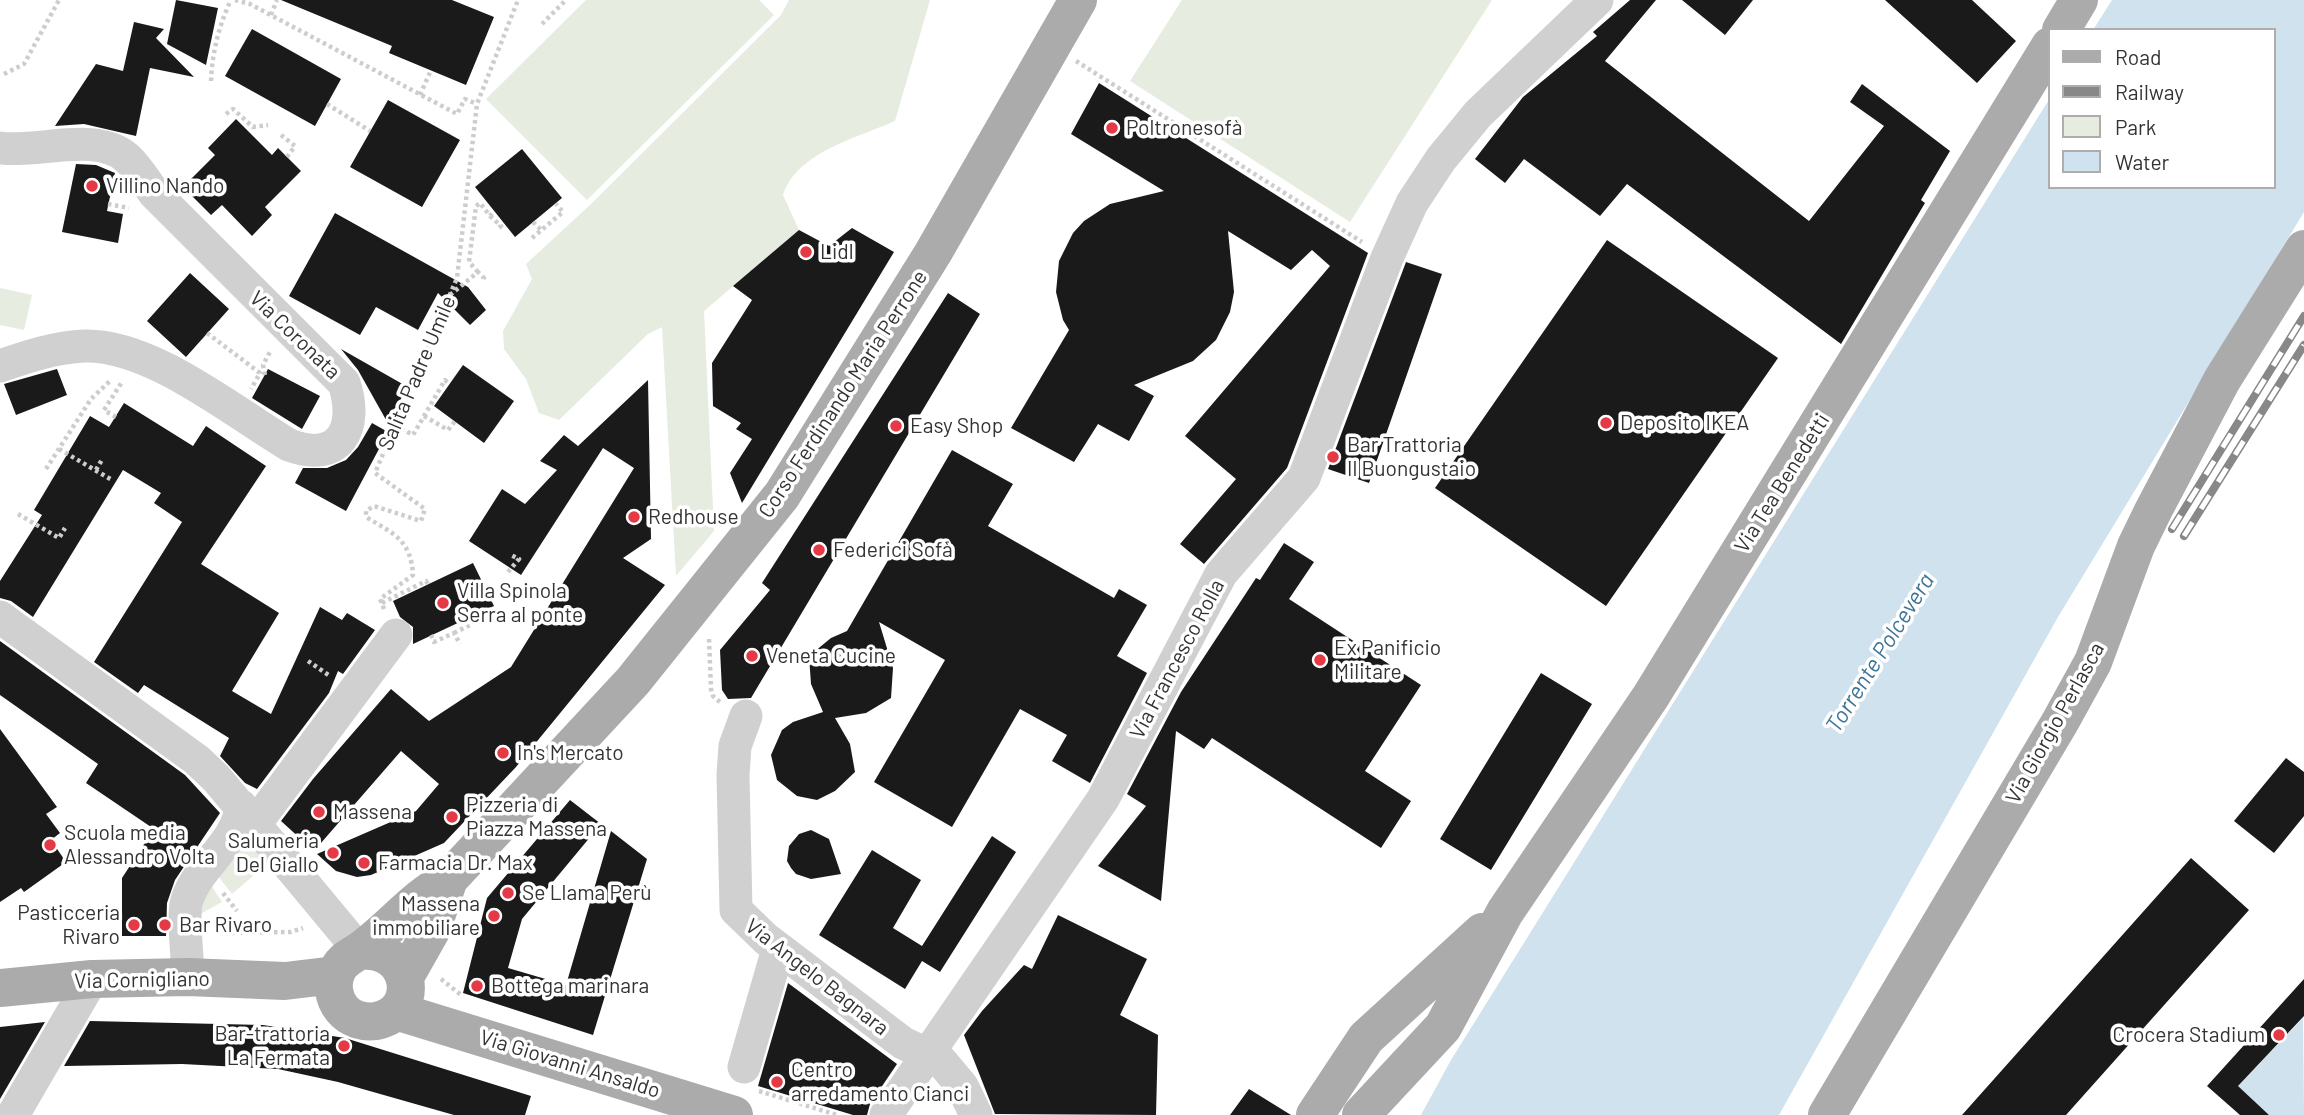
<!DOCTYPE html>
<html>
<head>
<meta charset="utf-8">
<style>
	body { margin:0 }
	#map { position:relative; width:2304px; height:1115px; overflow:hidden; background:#fff; font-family:Barlow,sans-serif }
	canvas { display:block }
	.legend { position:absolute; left:2048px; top:28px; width:228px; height:161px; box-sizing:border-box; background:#fff; border:2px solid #adadad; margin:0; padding:9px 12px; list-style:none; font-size:21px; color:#333 }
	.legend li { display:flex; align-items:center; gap:14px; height:35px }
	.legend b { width:35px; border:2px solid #adadad }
</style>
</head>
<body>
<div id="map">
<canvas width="2304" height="1115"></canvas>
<ul class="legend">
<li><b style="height:9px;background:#ababab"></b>Road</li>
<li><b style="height:9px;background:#888"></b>Railway</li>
<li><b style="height:19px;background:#e6ecdf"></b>Park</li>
<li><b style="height:19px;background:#cfe2ee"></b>Water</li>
</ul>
</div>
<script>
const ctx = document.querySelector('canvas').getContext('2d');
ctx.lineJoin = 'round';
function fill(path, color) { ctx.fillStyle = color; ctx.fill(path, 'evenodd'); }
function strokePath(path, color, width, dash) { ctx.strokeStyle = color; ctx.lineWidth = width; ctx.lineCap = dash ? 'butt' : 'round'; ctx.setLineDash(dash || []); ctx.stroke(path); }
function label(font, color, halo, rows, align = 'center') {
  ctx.font = font + ' Barlow,sans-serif'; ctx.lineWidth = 7; ctx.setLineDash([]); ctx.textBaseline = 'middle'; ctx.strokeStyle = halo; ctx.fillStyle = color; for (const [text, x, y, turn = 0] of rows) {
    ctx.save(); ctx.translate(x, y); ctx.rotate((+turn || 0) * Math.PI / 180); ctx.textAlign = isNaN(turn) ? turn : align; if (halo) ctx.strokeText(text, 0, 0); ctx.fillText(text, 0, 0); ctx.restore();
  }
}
fill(new Path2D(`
	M586 0H759L774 15 587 200 486 99Z
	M789 0H930L895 121C857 138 797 152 783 195L799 230 704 311 714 531 676 576 662 327 648 334 559 420 539 413 526 379 504 349 503 331 532 279 526 264 590 205 781 15Z
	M1182 0H1492L1350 222 1130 81Z
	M0 288 32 295 24 330 0 325Z
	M249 827 274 858 232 894 214 871Z
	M209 882 222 902 195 917Z`), '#e6ecdf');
fill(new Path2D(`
	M2112 0H2304V212L2058 617 1779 1115H1421L1451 1060 2050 98V187H2274V30H2093Z
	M2303 1018 2304 1115H2269L2238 1086Z`), '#cfe2ee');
fill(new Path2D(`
	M176 0 218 8 206 65 167 44Z
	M281 0H452L494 17 466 85 389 53 392 46Z
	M1630 0H1656L1605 61 1809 221 1884 126 1850 102 1862 84 1950 151 1921 200 1925 203 1841 344 1627 184 1600 216 1524 159 1505 183 1475 159 1523 97 1597 36 1593 32Z
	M1682 0H1753L1725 35Z
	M1885 0H1972L2016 41 1977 83Z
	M134 22 164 29 156 38 194 77 150 68 136 136 84 124 55 126 96 64 123 71Z
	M252 29 341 79 315 126 225 76Z
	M1099 83 1368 253 1287 468 1204 564 1180 544 1236 479 1185 436 1330 266 1312 250 1291 270 1228 231 1234 292 1230 312 1216 340 1193 361 1134 385 1154 396 1129 441 1098 424 1074 462 1011 428 1069 330 1063 320 1056 292 1059 261 1073 233 1084 221 1110 204 1164 191 1071 134Z
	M388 100 460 140 422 207 350 167Z
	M236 119 272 155 278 148 301 171 265 207 272 215 252 236 222 205 211 215 183 187 215 155 208 148Z
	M522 149 562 198 515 237 475 187Z
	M76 164 96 165 115 173 107 211 123 214 118 243 62 232Z
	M335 213 468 287 486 310 470 325 438 293 418 330 376 307 360 335 289 296Z
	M852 228 894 252 742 503 730 473 752 439 736 429 741 423 713 406 712 363 752 300 733 286 799 230 829 246Z
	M1607 240 1778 358 1606 606 1435 488Z
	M1406 262 1442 274 1369 483 1328 469Z
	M190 273 229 309 186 357 147 321Z
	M948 293 980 314 751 698 728 699 722 690 720 650 770 590 762 583Z
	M341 349 406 386 390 427 358 370Z
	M463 365 514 401 484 443 434 406Z
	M57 369 67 395 16 415 4 384Z
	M268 369 320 396 302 429 252 398Z
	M648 380 651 539 623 558 665 585 516 767 444 843 371 875 357 877 336 871 317 854 416 811 439 784 401 751 314 851 281 821 313 779 391 689 429 721 511 667 634 468 603 448 521 575 469 541 502 489 525 504 557 470 540 461 564 435 578 446Z
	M124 403 193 446 206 426 266 466 201 564 279 613 232 691 271 714 320 607 342 620 347 613 375 630 343 674 338 671 329 693 257 789 245 783 220 756 229 738 144 685 138 693 94 662 182 522 154 503 161 493 123 470 33 617 11 601 0 598V581L42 515 34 510 90 416 109 427Z
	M372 423 388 432 346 511 295 483 303 468H327L346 460 358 447Z
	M952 450 1013 484 988 526 1114 598 1119 589 1147 605 1117 656 1147 673 1090 783 1052 761 1067 735 1020 709 952 827 874 782 945 660 879 622 893 668 891 698 866 713 835 718 850 744 855 772 835 791 817 800 797 796 777 780 771 755 782 730 793 722 823 712 811 684 809 656 831 638 847 631Z
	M1284 543 1314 562 1289 599 1421 685 1365 771 1411 801 1381 848 1212 738 1204 749 1176 731 1161 901 1098 866 1146 806 1127 794 1181 692 1256 578 1260 580Z
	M473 563 494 606 413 644V627L400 617 393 601Z
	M0 641 185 775 220 813 175 880 167 903 166 936H122V878L154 829 86 783 98 764 0 695Z
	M1541 673 1592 704 1491 870 1440 839Z
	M0 729 57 807 46 814 60 833 51 840 66 862 24 892 21 888 0 902Z
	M2286 758 2304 772V816L2274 853 2234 821Z
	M570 800 601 824 522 919 508 968 566 985 611 831 647 859 593 1035 463 993 487 898Z
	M811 830 829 839 841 874 811 879 796 874 791 868 787 861 789 846 799 834Z
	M992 836 1016 852 940 972 922 961 905 989 819 935 872 850 921 880 893 928 922 946Z
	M2191 858 2249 910 2066 1115H1962Z
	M1058 915 1147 959 1120 1015 1158 1035 1156 1115 995 1114 964 1035 982 1011 1024 965 1032 969Z
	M2304 979V1016L2238 1086 2269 1115H2240L2207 1086Z
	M788 983 897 1064 870 1104 867 1115H853L758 1086Z
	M90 1021 263 1025 345 1038 531 1096 525 1115H454L338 1082 278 1069 182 1064 64 1066Z
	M45 1022 0 1099V1027Z
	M1249 1089 1291 1115H1230Z`), '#1a1a1a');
strokePath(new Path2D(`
	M235 0 250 4 457 114 465 99 477 104
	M271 15 277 0
	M542 24 566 0
	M1076 61 1362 242
	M4 74 24 64 59 0
	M211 81C212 53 219 25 231 0
	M420 95 431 70
	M327 104 370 131
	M226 114 233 109 253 127 268 125
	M281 135 295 146 287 157
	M108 204 129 208
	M490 216 501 226 497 229
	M533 222 541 230
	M532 238 563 212 556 204
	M478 272 469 262 476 206 480 203 490 216 494 211
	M450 295 478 272 484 278 482 280
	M207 333 260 373 251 389
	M265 375 263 365 271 350
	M424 416 448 430 455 421
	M116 417 104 410 122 382
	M395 425 413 435 445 380 449 384
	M59 449 112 480
	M46 469 91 399 111 380
	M96 470 103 458
	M18 514 59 538 65 528
	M508 572 519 559 511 555
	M382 603 426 581 428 584
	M384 609 380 599 413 575C411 540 394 534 366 517V511L374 506 421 521 425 509 375 473 457 278 477 104 518 0
	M454 633 474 623 471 617
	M431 635 434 642 454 633 460 644
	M709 639 711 689 713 696 721 703
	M308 661 330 676
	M223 893 237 911
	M225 933 291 932 303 928
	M441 979 461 995
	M759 1091 837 1115`), '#cdcdcd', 4.5, [3.5, 3.5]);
strokePath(new Path2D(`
	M0 148C39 153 97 131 127 158 138 168 146 182 154 193L344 383C359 428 340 464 289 445 232 411 151 344 84 346 56 347 26 357 0 366
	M0 617 197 760 217 779 360 951
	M746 716 735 746 733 775 736 910 766 939 903 1043 941 1061 962 1086 976 1115
	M256 823 396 635
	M188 977C188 960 182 914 187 900 198 865 238 843 241 806
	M744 1067 778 949
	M13 1115 92 979
	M886 1115 1103 799 1221 574 1304 478 1387 258 1412 203 1441 159 1478 114 1597 0`), '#d0d0d0', 33);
strokePath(new Path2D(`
	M2061 30 2079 0
	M360 951C412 946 423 1012 376 1021 364 1023 350 1019 342 1009 333 998 331 982 338 969 344 958 353 956 362 949 392 927 415 897 449 879L633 681 782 495 933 253 1078 0
	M405 977 431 931 449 879
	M0 988 92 979 188 977 285 981 335 975
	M396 1011 734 1115
	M1315 1115 1366 1038 1482 932
	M1361 1115 1443 1027 1505 912 1651 696 2050 46
	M1827 1115 2060 722 2093 662 2136 546 2153 511 2222 380 2304 249`), '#ababab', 38);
const rail = new Path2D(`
	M2172 529 2304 316
	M2184 536 2304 345`);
strokePath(rail, '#888', 8);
strokePath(rail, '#fff', 5, [16]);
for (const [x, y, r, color] of [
	[1112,128,7,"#e63946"],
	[92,186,7,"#e63946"],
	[806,252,7,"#e63946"],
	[1606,423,7,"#e63946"],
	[896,426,7,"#e63946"],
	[1333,457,7,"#e63946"],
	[634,517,7,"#e63946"],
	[819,550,7,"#e63946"],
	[443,603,7,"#e63946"],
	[752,656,7,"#e63946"],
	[1320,660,7,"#e63946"],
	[503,753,7,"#e63946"],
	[319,812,7,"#e63946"],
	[452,817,7,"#e63946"],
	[50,845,7,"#e63946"],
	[333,853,7,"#e63946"],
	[364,863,7,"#e63946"],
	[508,893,7,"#e63946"],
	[494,916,7,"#e63946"],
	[134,925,7,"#e63946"],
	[165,925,7,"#e63946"],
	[477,986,7,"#e63946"],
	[2279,1035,7,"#e63946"],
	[344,1046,7,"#e63946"],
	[777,1082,7,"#e63946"]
]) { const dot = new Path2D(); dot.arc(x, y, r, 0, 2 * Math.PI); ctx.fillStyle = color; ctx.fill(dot); strokePath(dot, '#fff', 2.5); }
label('21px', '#333', '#fff', [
	["Poltronesofà",1126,128],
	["Villino Nando",106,186],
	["Lidl",820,252],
	["Deposito IKEA",1620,423],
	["Easy Shop",910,426],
	["Bar Trattoria",1347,445],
	["Il Buongustaio",1347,469],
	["Redhouse",648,517],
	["Federici Sofà",833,550],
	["Villa Spinola",457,591],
	["Serra al ponte",457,615],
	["Ex Panificio",1334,648],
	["Militare",1334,672],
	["Veneta Cucine",766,656],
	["In's Mercato",517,753],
	["Pizzeria di",466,805],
	["Piazza Massena",466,829],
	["Massena",333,812],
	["Scuola media",64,833],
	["Alessandro Volta",64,857],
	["Salumeria",319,841,"right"],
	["Del Giallo",319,865,"right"],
	["Farmacia Dr. Max",378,863],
	["Se Llama Perù",522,893],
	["Massena",480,904,"right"],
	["immobiliare",480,928,"right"],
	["Pasticceria",120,913,"right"],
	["Rivaro",120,937,"right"],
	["Bar Rivaro",179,925],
	["Bottega marinara",491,986],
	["Bar-trattoria",330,1034,"right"],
	["La Fermata",330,1058,"right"],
	["Crocera Stadium",2265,1035,"right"],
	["Centro",791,1070],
	["arredamento Cianci",791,1094]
], 'left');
label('21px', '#333', '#fff', [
	["Via Coronata",295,335,44],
	["Salita Padre Umile",417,373,-67],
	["Corso Ferdinando Maria Perrone",843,394,-57],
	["Via Tea Benedetti",1782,483,-58],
	["Via Francesco Rolla",1177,659,-62],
	["Via Giorgio Perlasca",2055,723,-61],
	["Via Angelo Bagnara",817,977,38],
	["Via Cornigliano",142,980,-1],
	["Via Giovanni Ansaldo",570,1064,17]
]);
label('italic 23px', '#3f7597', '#fff', [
	["Torrente Polcevera",1880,653,-58]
]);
</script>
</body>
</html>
